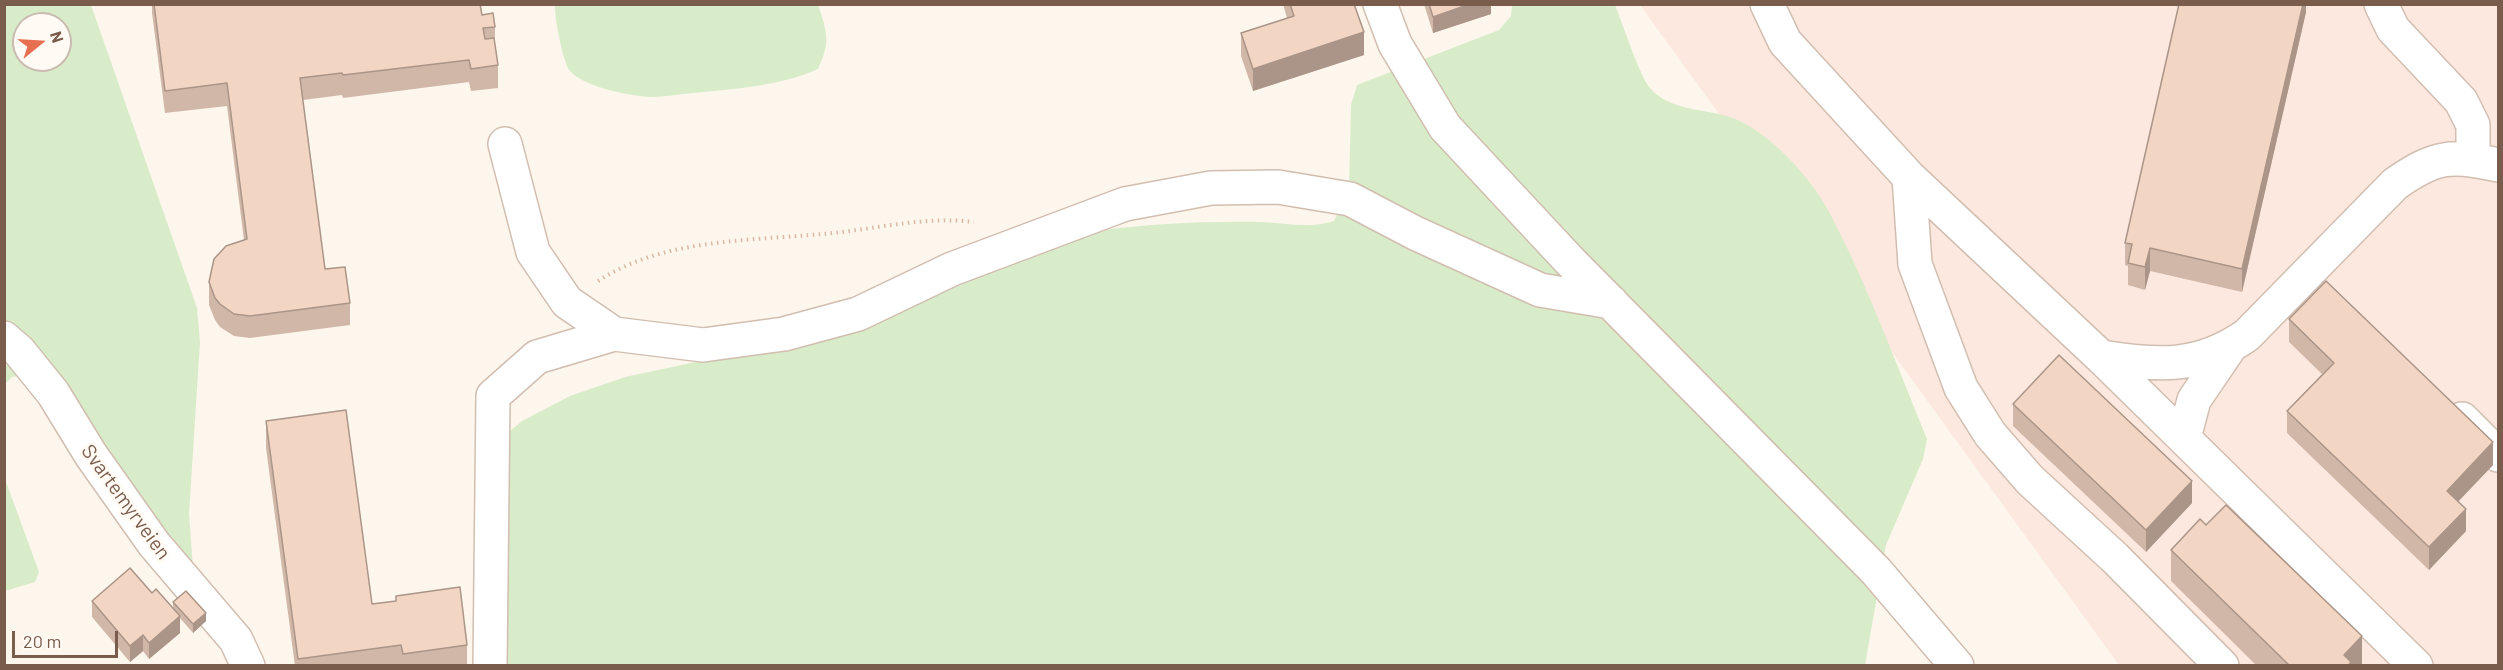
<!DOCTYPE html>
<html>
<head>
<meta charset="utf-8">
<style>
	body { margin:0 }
	#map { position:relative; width:2503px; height:670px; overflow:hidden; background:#fdf6ec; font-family:Barlow,sans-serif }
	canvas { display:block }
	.frame { position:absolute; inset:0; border:6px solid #7a5c4d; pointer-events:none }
	.north { position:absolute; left:12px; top:12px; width:60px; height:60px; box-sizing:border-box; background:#fffaf3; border:2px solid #cabbb1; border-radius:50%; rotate:72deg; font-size:16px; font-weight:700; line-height:24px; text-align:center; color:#7a5c4d }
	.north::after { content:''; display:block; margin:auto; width:21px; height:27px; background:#e76f51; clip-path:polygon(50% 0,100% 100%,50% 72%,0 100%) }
	.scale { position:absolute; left:12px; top:631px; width:106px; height:27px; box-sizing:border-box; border:3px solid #7a5c4d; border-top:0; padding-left:8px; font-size:18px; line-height:21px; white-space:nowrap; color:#7a5c4d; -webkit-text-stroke:4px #fffaf3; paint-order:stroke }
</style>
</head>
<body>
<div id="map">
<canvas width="2503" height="670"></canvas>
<div class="frame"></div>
<div class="north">N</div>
<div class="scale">20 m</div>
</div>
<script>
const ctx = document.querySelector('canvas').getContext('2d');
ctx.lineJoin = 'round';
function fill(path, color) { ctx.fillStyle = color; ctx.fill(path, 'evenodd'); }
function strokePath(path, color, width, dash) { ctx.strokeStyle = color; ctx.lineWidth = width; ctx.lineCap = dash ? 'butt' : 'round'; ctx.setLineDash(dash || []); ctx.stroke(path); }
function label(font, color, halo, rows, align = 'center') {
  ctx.font = font + ' Barlow,sans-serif'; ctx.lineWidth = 6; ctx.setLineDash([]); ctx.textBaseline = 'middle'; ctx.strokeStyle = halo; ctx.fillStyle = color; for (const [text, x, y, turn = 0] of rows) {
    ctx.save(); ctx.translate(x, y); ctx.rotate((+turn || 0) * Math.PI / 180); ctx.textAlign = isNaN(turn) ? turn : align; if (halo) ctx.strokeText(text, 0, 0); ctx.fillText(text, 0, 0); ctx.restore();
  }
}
fill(new Path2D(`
	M1640 5H2498V665H2119Z`), '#fde8e0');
fill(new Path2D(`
	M555 4 818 5C827 32 831 41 818 69 781 86 733 89 693 93 679 94 665 97 651 97 630 96 584 87 570 71 563 63 554 16 555 4Z
	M5 5H91L197 308 200 342 189 514 193 567 178 574 46 370 12 377 5 384ZM24 24H60V60H24Z
	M1512 5H1615C1622 22 1640 77 1650 88 1670 111 1702 108 1730 117 1759 127 1788 155 1807 179 1826 201 1839 232 1852 258 1879 317 1902 378 1927 439L1923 459 1886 545 1865 665 505 666 509 432 522 421 570 396 625 377 724 356 1094 231C1149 224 1205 221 1261 222 1286 223 1310 229 1334 221L1349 190 1351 105 1357 85 1499 30 1511 16Z
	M5 479 39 572 35 582 5 591Z`), '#d8ecc9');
const minor = new Path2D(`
	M1380 4 1395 44 1445 127 1569 260 1876 571 1957 666
	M1767 4 1785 42 1909 177 2101 357 2416 666
	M2381 4 2393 29 2461 101 2473 125V159
	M505 144 533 252 567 302 614 334
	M1909 177 1915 264 1961 388 1990 434 2030 480 2115 558 2222 666
	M4 338 19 351 53 393 91 455 154 544 236 640 248 666
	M2101 357C2157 366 2199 369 2247 335L2395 184C2435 156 2451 154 2498 165
	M2462 419 2498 455
	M2184 438 2194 400 2230 347
	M490 666 493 396 537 357 614 334 703 345 784 334 858 314 952 269 1125 204 1211 188 1278 187 1350 199 1415 233 1540 290 1611 302`);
strokePath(minor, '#d1beb0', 36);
strokePath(new Path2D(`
	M598 281C665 237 756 241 833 233 880 228 927 216 974 222`), '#d9b8a5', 4, [1.5, 4.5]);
strokePath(minor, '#fff', 33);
fill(new Path2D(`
	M152 4H480L482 15 495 27V43L498 65V88L471 91 469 82 343 98 342 95 303 100 325 269 350 303V325L250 338 234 336 220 327 215 320 209 305V282L244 240 227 106 165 113 152 13Z
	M1283 4H1354L1364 55 1253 91 1241 56V33L1287 18Z
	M1424 4H1491V14L1433 33Z
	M2306 4V12L2242 292 2150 271 2145 290 2128 285V266L2125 265V243Z
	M2289 319 2493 465 2458 502 2466 531 2429 570 2287 433V411L2322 374 2289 342Z
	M2013 404 2192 503 2146 552 2013 426Z
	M266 421 372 604 467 645V666H295L266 448Z
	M2171 550 2362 666H2257L2171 581Z
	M152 593 173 609V602L206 621 193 633 180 618V633L149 659 143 651 130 662 92 617V601Z`), '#d1b7a8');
fill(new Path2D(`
	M1470 4H1491V14L1433 33V17Z
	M2303 4H2306V12L2242 292V269Z
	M1364 32V55L1253 91V69Z
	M2150 248V271L2145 290V267Z
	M2493 442V465L2447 513V491Z
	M2192 481V503L2146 552V530Z
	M2466 509V531L2429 570V547Z
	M206 613V621L193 633V624Z
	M180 616V633L149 659V643Z
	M143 635V651L130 662V646Z
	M2362 636V666H2344V655Z`), '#aa9588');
const building = new Path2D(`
	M154 4H480L482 15 493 13 495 27 483 28 485 39 494 38 498 65 471 69 469 60 343 75 342 73 300 78 325 269 345 267 350 303 250 316 234 314 220 304 215 298 209 282 214 259 226 246 247 239 227 83 165 91Z
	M1290 4H1354L1364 32 1253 69 1241 33 1294 16Z
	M1429 4H1470L1433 17Z
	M2179 4H2303L2242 269 2150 248 2145 267 2128 263 2132 244 2125 243Z
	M2326 281 2493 442 2447 491 2466 509 2429 547 2287 411 2334 363 2289 319Z
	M2059 355 2192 481 2146 530 2013 404Z
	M346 410 372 604 396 601V596L460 587 467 645 403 654 401 645 298 659 266 421Z
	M2226 505 2362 636 2344 655 2351 662 2348 666H2290L2171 550 2200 519 2206 525Z
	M130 568 152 593 156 589 180 616 149 643 143 635 130 646 92 601Z
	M186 591 206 613 193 624 173 602Z`);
fill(building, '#f3d5c3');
strokePath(building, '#aa9588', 1.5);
label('20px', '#7a5c4d', '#fffaf3', [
	["Svartemyrveien",126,502,54]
]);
</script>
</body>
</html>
